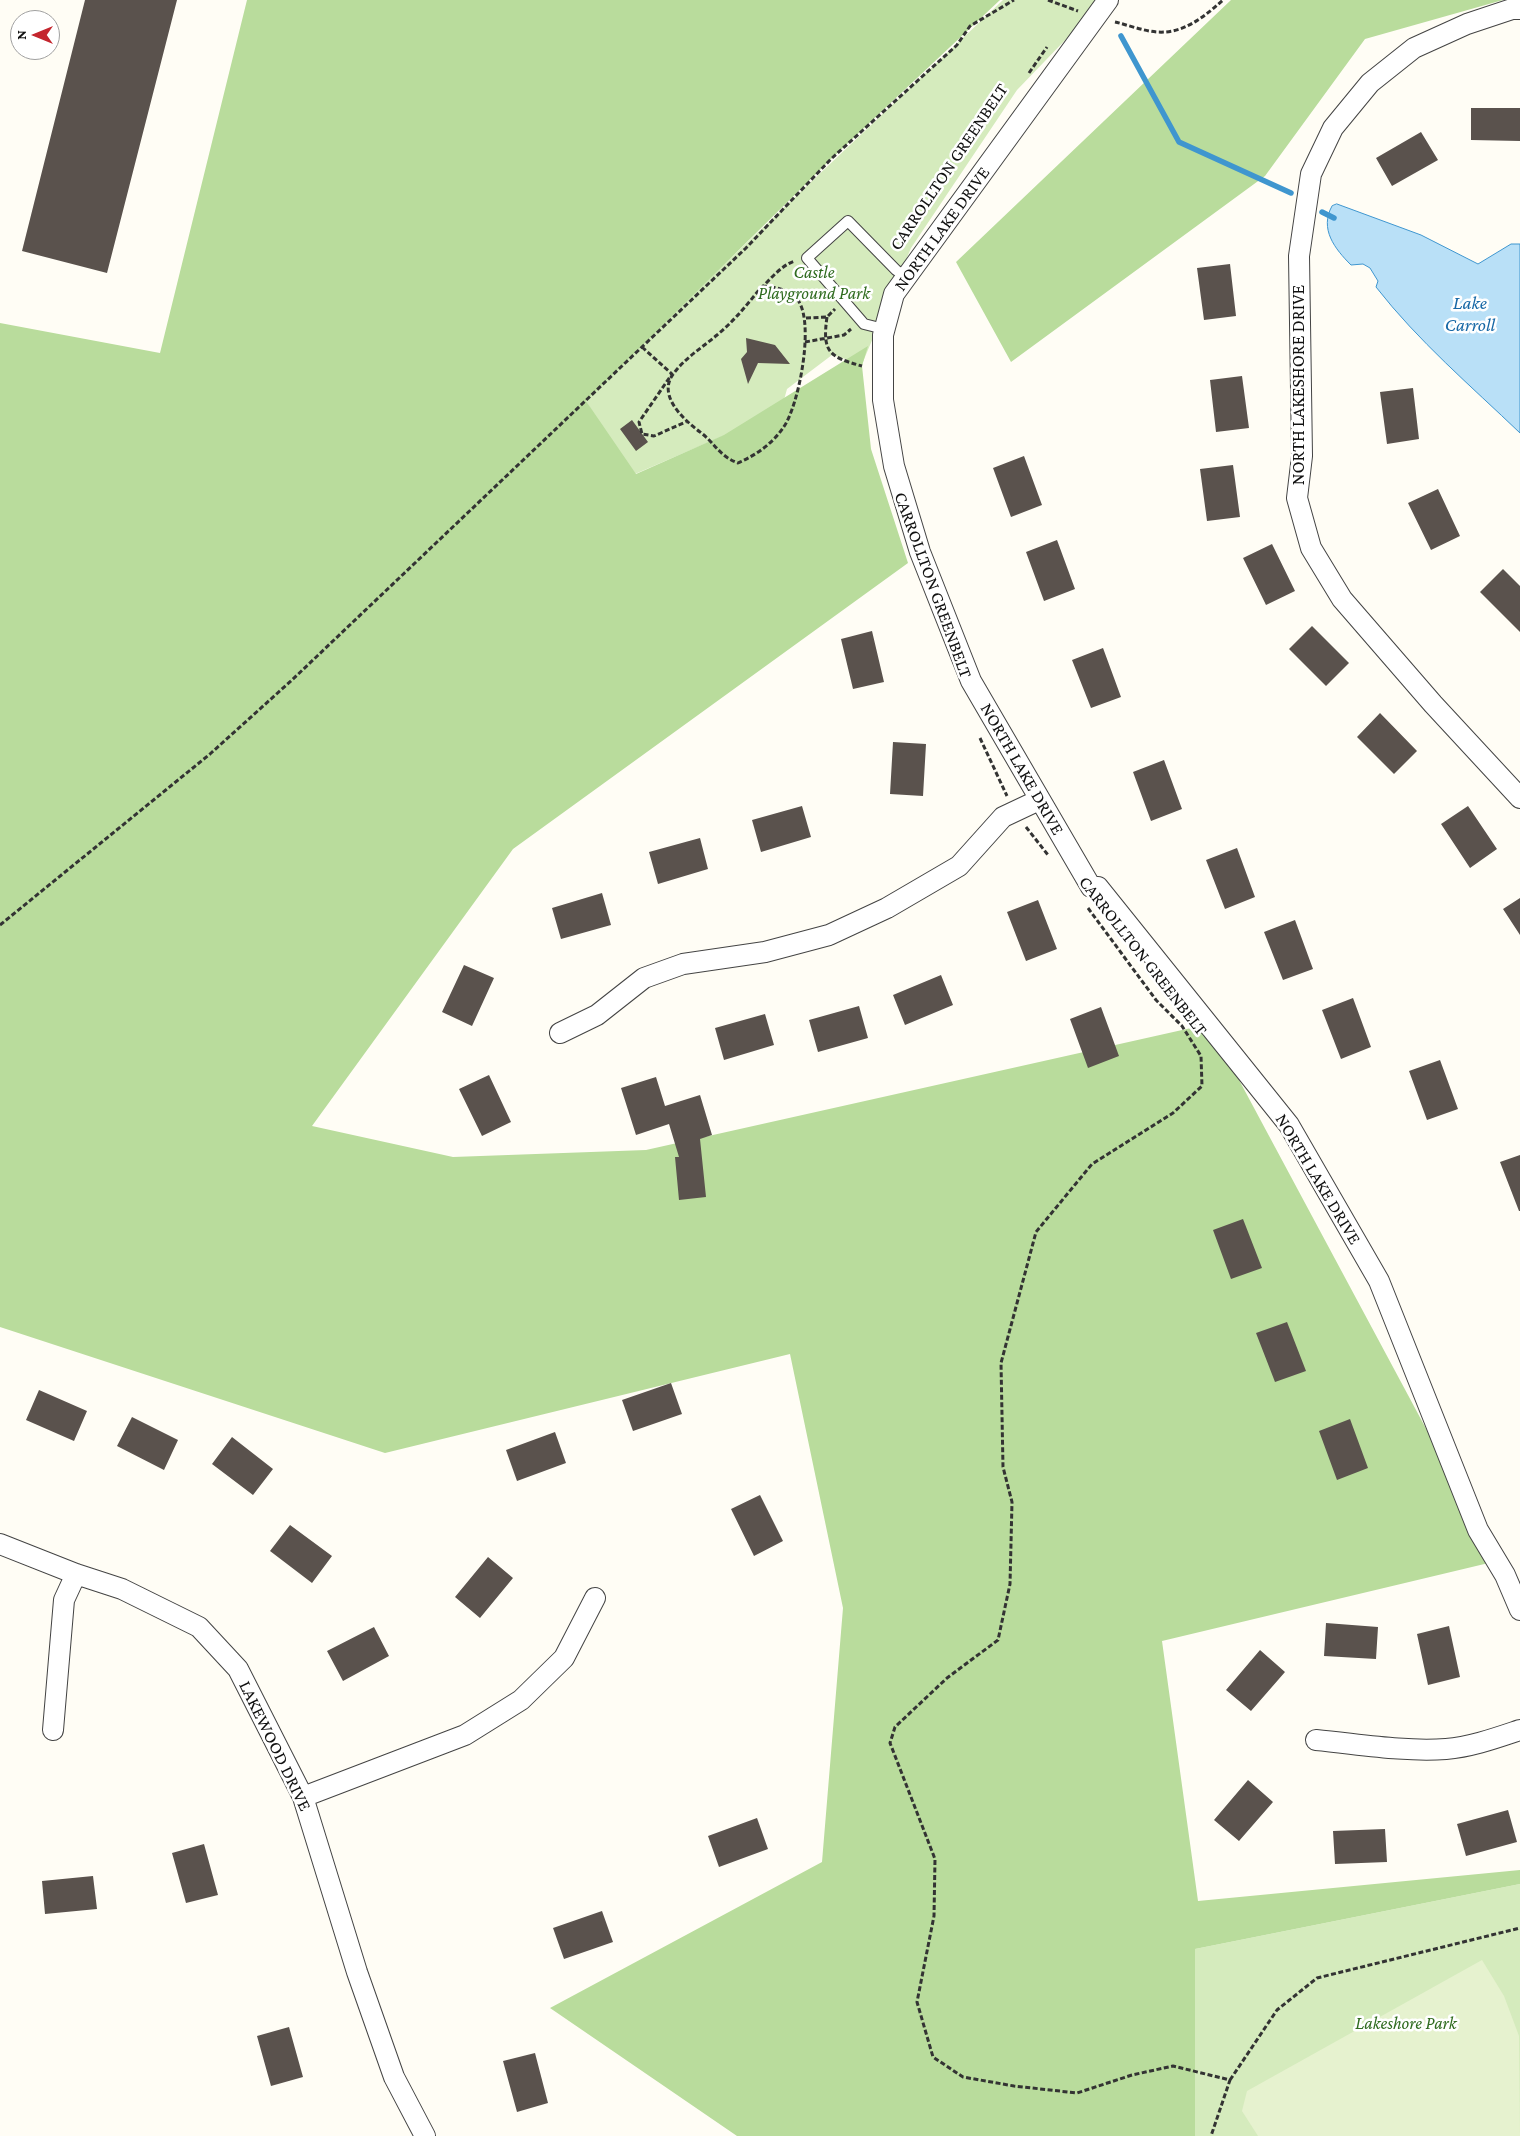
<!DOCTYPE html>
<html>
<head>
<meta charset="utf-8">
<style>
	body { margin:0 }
	#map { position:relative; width:1520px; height:2136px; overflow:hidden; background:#fffdf5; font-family:"Crimson Pro",serif }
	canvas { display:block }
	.north { position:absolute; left:10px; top:10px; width:50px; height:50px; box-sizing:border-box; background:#fff; border:1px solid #a0a0a0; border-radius:50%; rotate:270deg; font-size:14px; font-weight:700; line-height:20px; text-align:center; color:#111 }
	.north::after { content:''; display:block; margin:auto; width:18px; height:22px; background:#c4262e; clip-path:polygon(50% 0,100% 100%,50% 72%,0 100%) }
</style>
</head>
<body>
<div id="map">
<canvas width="1520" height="2136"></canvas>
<div class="north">N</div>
</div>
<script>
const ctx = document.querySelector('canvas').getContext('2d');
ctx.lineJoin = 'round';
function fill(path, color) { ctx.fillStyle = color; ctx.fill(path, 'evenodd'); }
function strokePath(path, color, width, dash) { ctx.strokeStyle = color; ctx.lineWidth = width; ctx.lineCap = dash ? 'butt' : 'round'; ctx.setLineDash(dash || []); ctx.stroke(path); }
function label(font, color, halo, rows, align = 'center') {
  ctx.font = font + ' "Crimson Pro",serif'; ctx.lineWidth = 5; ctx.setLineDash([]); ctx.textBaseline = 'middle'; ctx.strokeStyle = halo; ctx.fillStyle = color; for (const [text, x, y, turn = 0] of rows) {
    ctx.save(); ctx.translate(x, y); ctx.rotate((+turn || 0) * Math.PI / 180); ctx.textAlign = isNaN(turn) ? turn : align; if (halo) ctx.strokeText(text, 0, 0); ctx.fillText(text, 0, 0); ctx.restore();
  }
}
fill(new Path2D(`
	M1003 0H1096L1099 5 1017 90 911 248 862 364 832 355 787 389 776 429 723 436 635 474 616 452 586 401 716 272Z
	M1520 1884V2136H1195V1949Z`), '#d5ebbd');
fill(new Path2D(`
	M247 0H1000L831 159 586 401 636 474 724 435 868 346 862 366 871 449 908 563 513 849 312 1126 453 1157 646 1150 1209 1024 1497 1561 1162 1641 1198 1901 1520 1870V1884L1195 1949V2136H737L550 2008 822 1862 843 1608 790 1354 385 1453 0 1327V323L160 353Z
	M1231 0H1503L1365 39 1265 176 1011 362 956 262Z`), '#b9dc9c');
fill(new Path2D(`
	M1482 1960 1504 1996 1519 2036 1520 2136H1258L1242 2111 1247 2091Z`), '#e6f2cf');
const water = new Path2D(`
	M1337 204 1421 235 1478 264 1511 244H1520V433C1471 386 1418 341 1376 287L1378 281 1370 268 1363 264 1351 265C1335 249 1319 229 1332 206Z`);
fill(water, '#b9e0f7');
strokePath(water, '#3f96cf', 1);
strokePath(new Path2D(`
	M1121 36 1179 142 1291 193
	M1322 212 1334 218`), '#3f96cf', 5.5);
fill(new Path2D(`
	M85 0H177L107 273 22 251Z
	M1471 108H1520V141L1471 140Z
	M1421 132 1438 160 1392 186 1376 158Z
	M1230 264 1236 316 1204 320 1197 268Z
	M746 338 775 345 790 364 758 363 748 384 741 359 747 352Z
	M1242 376 1249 428 1216 432 1210 380Z
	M1413 388 1419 439 1387 444 1380 392Z
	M632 420 648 442 636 451 620 429Z
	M1024 456 1042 505 1011 517 993 468Z
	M1233 465 1240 517 1207 521 1200 469Z
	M1438 489 1460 536 1431 550 1408 503Z
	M1057 540 1075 589 1044 601 1026 552Z
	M1272 544 1295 591 1266 605 1243 558Z
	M1503 569 1520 586V632L1480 592Z
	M1312 626 1349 663 1326 686 1289 649Z
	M872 631 884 682 853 689 841 639Z
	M1103 648 1121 697 1091 708 1072 660Z
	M1380 713 1417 751 1394 774 1357 737Z
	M893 742 926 744 923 796 890 794Z
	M1164 760 1182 809 1151 821 1133 772Z
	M802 806 811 837 761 852 752 820Z
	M1468 806 1497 849 1470 868 1441 824Z
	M700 838 708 869 658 884 649 852Z
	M1237 848 1255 897 1225 909 1206 860Z
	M602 893 611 925 561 939 552 908Z
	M1520 898V935L1503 909Z
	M1038 900 1057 949 1026 961 1007 912Z
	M1295 920 1313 969 1283 980 1264 932Z
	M464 965 494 978 472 1026 442 1012Z
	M941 975 953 1005 905 1025 893 995Z
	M1353 998 1371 1047 1341 1059 1322 1010Z
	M859 1006 868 1038 818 1052 809 1020Z
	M1101 1007 1119 1056 1088 1068 1070 1019Z
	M765 1014 774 1045 724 1060 715 1028Z
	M1440 1060 1458 1109 1427 1120 1409 1071Z
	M489 1075 511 1122 482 1136 459 1089Z
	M656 1077 665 1106 700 1095 712 1135 700 1139 706 1197 679 1200 675 1157H679L669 1124 636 1135 621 1088Z
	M1520 1155V1211H1519L1500 1162Z
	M1243 1219 1262 1268 1231 1279 1213 1230Z
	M1287 1322 1306 1371 1275 1382 1256 1333Z
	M671 1383 682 1414 633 1431 622 1400Z
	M39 1390 87 1411 74 1441 26 1420Z
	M132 1417 178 1440 164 1470 117 1446Z
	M1350 1419 1368 1468 1337 1480 1319 1431Z
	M555 1432 566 1463 517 1481 506 1450Z
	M232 1437 273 1469 253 1495 212 1464Z
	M760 1495 783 1541 754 1556 731 1509Z
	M290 1525 332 1556 312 1583 270 1551Z
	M488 1557 513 1578 480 1618 455 1597Z
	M1326 1623 1378 1627 1376 1659 1324 1656Z
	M1449 1626 1460 1677 1428 1685 1417 1634Z
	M374 1627 389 1656 343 1681 327 1651Z
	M1260 1650 1285 1672 1251 1711 1226 1690Z
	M1248 1780 1273 1802 1239 1841 1214 1820Z
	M1508 1810 1517 1842 1466 1856 1457 1824Z
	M757 1818 768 1849 719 1867 708 1836Z
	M1385 1829 1387 1862 1335 1864 1333 1831Z
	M204 1844 218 1895 186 1903 172 1853Z
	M93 1876 97 1909 45 1914 42 1881Z
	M602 1911 613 1942 564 1959 553 1928Z
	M289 2027 303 2077 271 2086 257 2036Z
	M535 2053 548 2103 517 2112 503 2061Z`), '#5a524d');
const lane = new Path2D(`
	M884 329 864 324 807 258 848 221 896 270 906 277`);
const street = new Path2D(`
	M1108 0 894 294 883 335V400L894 466 920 552 971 681 1091 887H1098L1289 1125 1379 1281 1478 1530 1505 1575 1520 1610
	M1520 9H1512L1467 24 1414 48 1370 83 1333 128 1311 174 1299 256 1302 456 1297 498 1311 548 1342 599 1433 704 1520 798
	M560 1033 597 1015 644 978 683 964 765 952 829 935 887 908 959 866 1003 817 1039 800
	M0 1544 76 1574 122 1589 199 1627 238 1669 303 1797 357 1972 394 2077 425 2136
	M53 1730 64 1600 76 1574
	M1316 1740C1359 1744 1403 1752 1446 1749 1471 1747 1496 1738 1520 1730
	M303 1797 465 1735 521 1700 564 1658 595 1598`);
strokePath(lane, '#444', 12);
strokePath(street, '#444', 22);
strokePath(new Path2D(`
	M1048 0 1078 11
	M1115 22C1128 25 1143 31 1157 32 1184 34 1205 16 1223 0
	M1029 73 1047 47
	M763 286C775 287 786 289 795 297 817 315 799 407 783 428 772 444 756 455 738 463 719 456 715 443 700 432 684 420 656 395 674 373 685 358 703 347 717 335 733 322 746 306 759 290 770 280 781 265 795 261
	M827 317C822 352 829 357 862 366
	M806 318 827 317 835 309
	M805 342 844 335 851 329
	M642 347 672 374 639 422 642 434 654 436 686 422
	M980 738 1007 796
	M1026 827 1048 855
	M1088 908 1156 1000 1182 1026 1201 1056 1202 1086 1173 1113 1092 1164 1036 1232 1001 1363 1003 1467 1012 1502 1010 1584 998 1640 947 1678 895 1727 890 1743 935 1859 934 1916 917 2002 933 2057 963 2077 1014 2086 1077 2093 1132 2075 1173 2066 1230 2080 1211 2136
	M0 925 210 754 292 680 746 248 831 159 957 45 970 26 1014 0
	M1230 2080 1277 2010 1317 1978 1520 1928`), '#333', 3, [5, 2.5]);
strokePath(lane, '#fff', 10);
strokePath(street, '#fff', 20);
label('18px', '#111', '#fff', [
	["CARROLLTON GREENBELT",949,167,-56],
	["NORTH LAKE DRIVE",942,229,-54],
	["NORTH LAKESHORE DRIVE",1298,385,-90],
	["CARROLLTON GREENBELT",933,585,70],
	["NORTH LAKE DRIVE",1022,769,60],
	["CARROLLTON GREENBELT",1143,956,52],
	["NORTH LAKE DRIVE",1318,1179,59],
	["LAKEWOOD DRIVE",275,1746,64]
]);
label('italic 18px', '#2f6b1f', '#fff', [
	["Castle",814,272],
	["Playground Park",814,293],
	["Lakeshore Park",1406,2023]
]);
label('italic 19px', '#1768a6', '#fff', [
	["Lake",1470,303],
	["Carroll",1470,325]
]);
</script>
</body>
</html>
